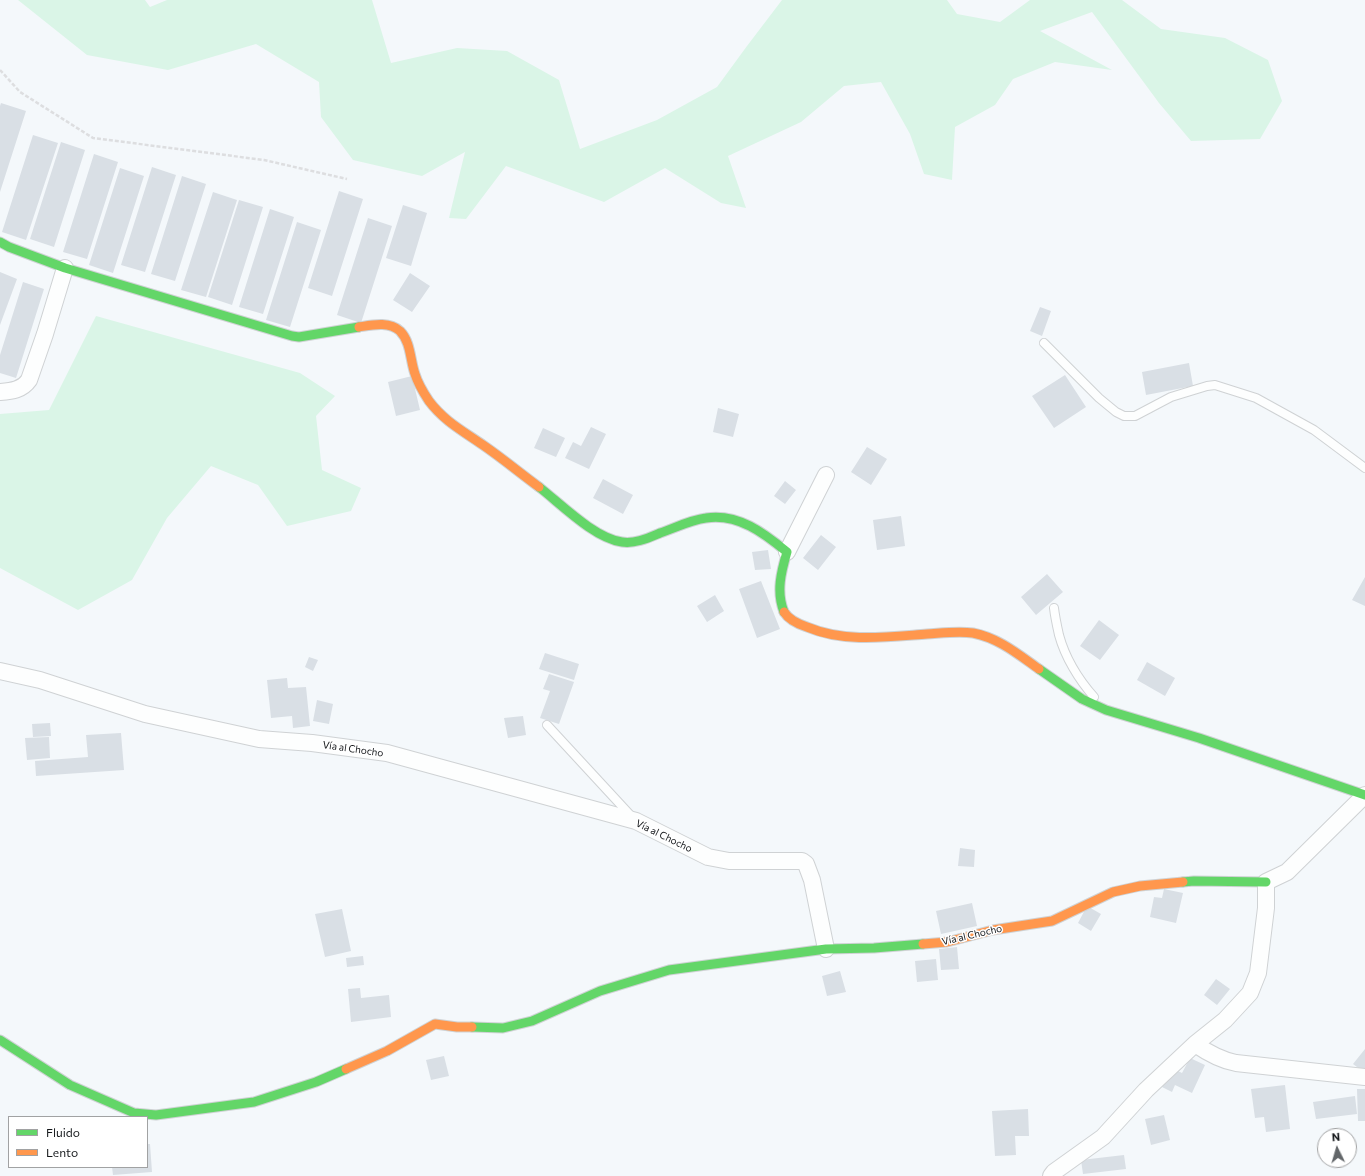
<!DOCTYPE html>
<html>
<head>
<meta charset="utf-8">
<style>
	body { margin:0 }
	#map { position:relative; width:1365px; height:1176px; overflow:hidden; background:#f4f8fb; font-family:Commissioner,sans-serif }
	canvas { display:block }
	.legend { position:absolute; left:8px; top:1116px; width:140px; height:52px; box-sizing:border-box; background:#fff; border:1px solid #a1a2a3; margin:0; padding:5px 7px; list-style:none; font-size:12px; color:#14171a }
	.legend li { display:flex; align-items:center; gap:8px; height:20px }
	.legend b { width:20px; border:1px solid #a1a2a3 }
	.north { position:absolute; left:1317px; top:1128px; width:40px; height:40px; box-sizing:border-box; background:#fff; border:1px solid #a1a2a3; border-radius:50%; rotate:355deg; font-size:11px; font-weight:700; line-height:16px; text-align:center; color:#14171a }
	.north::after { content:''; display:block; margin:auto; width:14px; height:18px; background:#626669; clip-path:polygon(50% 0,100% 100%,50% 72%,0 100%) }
</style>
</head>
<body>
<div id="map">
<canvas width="1365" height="1176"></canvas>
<ul class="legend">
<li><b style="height:5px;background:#63d668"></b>Fluido</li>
<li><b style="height:5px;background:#ff974d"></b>Lento</li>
</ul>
<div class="north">N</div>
</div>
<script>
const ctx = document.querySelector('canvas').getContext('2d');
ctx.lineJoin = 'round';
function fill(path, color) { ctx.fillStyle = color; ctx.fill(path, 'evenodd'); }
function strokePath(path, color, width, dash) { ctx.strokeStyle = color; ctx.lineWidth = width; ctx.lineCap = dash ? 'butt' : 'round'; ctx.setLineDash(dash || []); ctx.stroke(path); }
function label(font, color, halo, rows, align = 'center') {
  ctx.font = font + ' Commissioner,sans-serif'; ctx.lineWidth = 3; ctx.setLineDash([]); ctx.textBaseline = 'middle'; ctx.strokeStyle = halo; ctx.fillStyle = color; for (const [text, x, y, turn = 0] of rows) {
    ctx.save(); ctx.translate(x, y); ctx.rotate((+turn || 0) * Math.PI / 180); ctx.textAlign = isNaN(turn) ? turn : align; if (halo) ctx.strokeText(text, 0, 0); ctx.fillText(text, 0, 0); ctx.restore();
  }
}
fill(new Path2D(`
	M18 0H145L150 7 167 0H372L391 63 457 48 507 51 559 80 580 149 657 120 717 87 747 46 782 0H947L957 14 1000 22 1030 0H1122L1161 29 1225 38 1268 60 1282 101 1260 139 1191 141 1159 103 1092 12 1040 31 1112 70 1055 62 1013 79 995 105 955 127 952 180 924 174 910 134 881 82 844 86 801 122 728 156 746 208 721 203 665 168 604 202 506 166 466 219 449 218 465 152 422 176 353 160 321 117 319 82 256 44 168 70 87 55Z
	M96 316 300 373 335 396 316 416 322 470 361 488 351 511 287 526 258 485 211 466 167 518 132 580 78 610 0 568V414L49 410Z`), '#daf5e7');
fill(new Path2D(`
	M1 103 26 111 0 192V106Z
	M33 135 58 143 26 240 2 232Z
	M61 142 85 150 54 247 30 239Z
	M94 154 118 162 87 259 63 252Z
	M152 167 176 175 145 272 121 265Z
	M120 168 144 176 113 273 89 265Z
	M182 176 206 184 175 281 151 274Z
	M339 191 363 199 332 296 308 288Z
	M213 192 237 200 206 297 181 290Z
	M239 200 263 207 232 305 208 297Z
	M403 205 427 213 411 266 386 258Z
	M270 209 294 217 263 314 239 307Z
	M368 218 392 226 361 323 337 315Z
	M297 222 321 230 290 327 266 320Z
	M0 272 17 279 0 325Z
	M410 273 430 286 412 312 393 300Z
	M23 282 44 289 16 378 0 373V355Z
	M1040 307 1051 311 1042 336 1030 331Z
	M1189 363 1193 386 1146 395 1142 372Z
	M1065 375 1086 407 1054 428 1032 396Z
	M412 376 420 410 396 416 388 382Z
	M718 408 739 414 733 437 713 432Z
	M591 427 606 434 589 469 565 458 573 442 581 446Z
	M543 428 565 438 556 457 534 448Z
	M867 447 887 459 871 485 851 472Z
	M603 479 633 495 623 514 593 498Z
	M785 481 796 490 785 504 774 496Z
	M901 516 905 546 877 550 873 520Z
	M821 535 836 547 818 570 803 558Z
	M768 550 771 569 755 570 752 552Z
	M1047 574 1063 592 1036 615 1021 597Z
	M1365 577V606L1352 600Z
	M761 581 780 629 757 638 739 589Z
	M715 595 724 611 707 622 697 606Z
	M1099 620 1119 635 1100 660 1080 646Z
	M545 653 579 664 574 680 539 669Z
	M309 657 318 660 313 671 305 667Z
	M1147 662 1175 678 1165 696 1137 680Z
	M549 674 574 682 559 724 540 718 550 691 543 689Z
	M287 678 288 688 306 687 310 726 293 728 292 716 271 718 267 680Z
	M317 700 333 704 329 724 313 721Z
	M523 716 526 735 508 738 504 718Z
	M50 723 51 736 33 737 32 724Z
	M121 733 124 770 36 776 35 761 88 757 86 735Z
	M49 737 50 758 27 760 25 738Z
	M960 848 975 850 974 867 958 866Z
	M1164 889 1183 893 1176 923 1150 917 1154 897 1162 898Z
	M972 903 977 926 941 934 936 911Z
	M1087 906 1101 914 1091 931 1078 923Z
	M342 909 351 951 325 957 315 914Z
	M957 947 959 969 941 970 939 949Z
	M363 956 364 965 347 967 346 958Z
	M936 959 938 980 917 982 915 961Z
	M840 971 846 992 827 996 822 976Z
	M1216 979 1230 989 1217 1005 1204 995Z
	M360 988 361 998 389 995 391 1017 351 1022 348 989Z
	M1365 1049V1073L1353 1064Z
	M444 1056 449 1076 431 1080 426 1060Z
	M1190 1058 1205 1065 1192 1093 1175 1085 1172 1092 1162 1087 1172 1068 1182 1073Z
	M1285 1085 1290 1129 1266 1132 1264 1117 1255 1118 1251 1089Z
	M1357 1089H1365V1121H1358Z
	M1355 1096 1357 1114 1316 1119 1313 1102Z
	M1028 1109 1029 1136H1015L1016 1155 995 1156 992 1111Z
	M1164 1115 1170 1140 1151 1145 1145 1119Z
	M147 1144H150L152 1172 113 1175 112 1167H147Z
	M1124 1155 1126 1169 1083 1174 1081 1160Z`), '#d9dfe5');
const lane = new Path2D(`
	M1044 343 1099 398 1116 412 1124 416H1135L1171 397 1207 386 1215 385 1256 398 1314 430 1365 468
	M1054 608C1055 617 1057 626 1059 635 1065 657 1079 680 1094 697
	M547 725 632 817`);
const street = new Path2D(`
	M0 392C12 391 22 390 29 380L45 334 65 268
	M787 552 826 475
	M0 671 40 680 145 714 259 739 312 743 387 753 636 821 708 857 729 861H802L806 864 812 880 826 949
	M1195 1044C1208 1053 1220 1060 1236 1063L1365 1077
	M1051 1176 1054 1172 1103 1137 1146 1090 1195 1044 1225 1020 1250 993 1258 973 1266 908V882L1287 872 1365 795`);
const fast = new Path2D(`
	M0 242 9 247 65 268 292 336 299 337 359 327
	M539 487C561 504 594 538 622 542 635 544 648 538 660 533 675 528 690 520 706 518 738 513 764 533 787 552 781 572 776 592 784 612
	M1039 669 1082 699 1106 710 1199 738 1365 795
	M1183 882 1194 881 1266 882
	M472 1027 503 1028 532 1021 600 991 669 970 826 949 874 948 923 944
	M0 1040 70 1085 134 1113 156 1115 254 1102 316 1082 346 1069`);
const slow = new Path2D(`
	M359 327C372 325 389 321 400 331 411 342 410 360 415 374 418 384 423 392 429 401 444 421 463 431 483 445 502 458 520 473 539 487
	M784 612C789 620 798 624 807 627 845 643 887 637 927 634 943 633 958 631 973 633 999 638 1019 655 1039 669
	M923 944 947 942 993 930 1052 921 1113 892 1140 886 1183 882
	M346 1069 387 1051 435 1024 457 1027H472`);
strokePath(lane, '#cfd2d4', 10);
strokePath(street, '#cfd2d4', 18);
strokePath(fast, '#cfd2d4', 11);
strokePath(slow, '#cfd2d4', 11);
strokePath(new Path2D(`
	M0 70 20 92 93 138 264 160 347 179`), '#dddee0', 2.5, [4, 2]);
strokePath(lane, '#fdfefe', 8);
strokePath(street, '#fdfefe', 16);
strokePath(fast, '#63d668', 9);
strokePath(slow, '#ff974d', 9);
label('10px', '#14171a', '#fff', [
	["Vía al Chocho",353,749,8],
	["Vía al Chocho",664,836,26],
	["Vía al Chocho",972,935,-13]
]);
</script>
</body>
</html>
